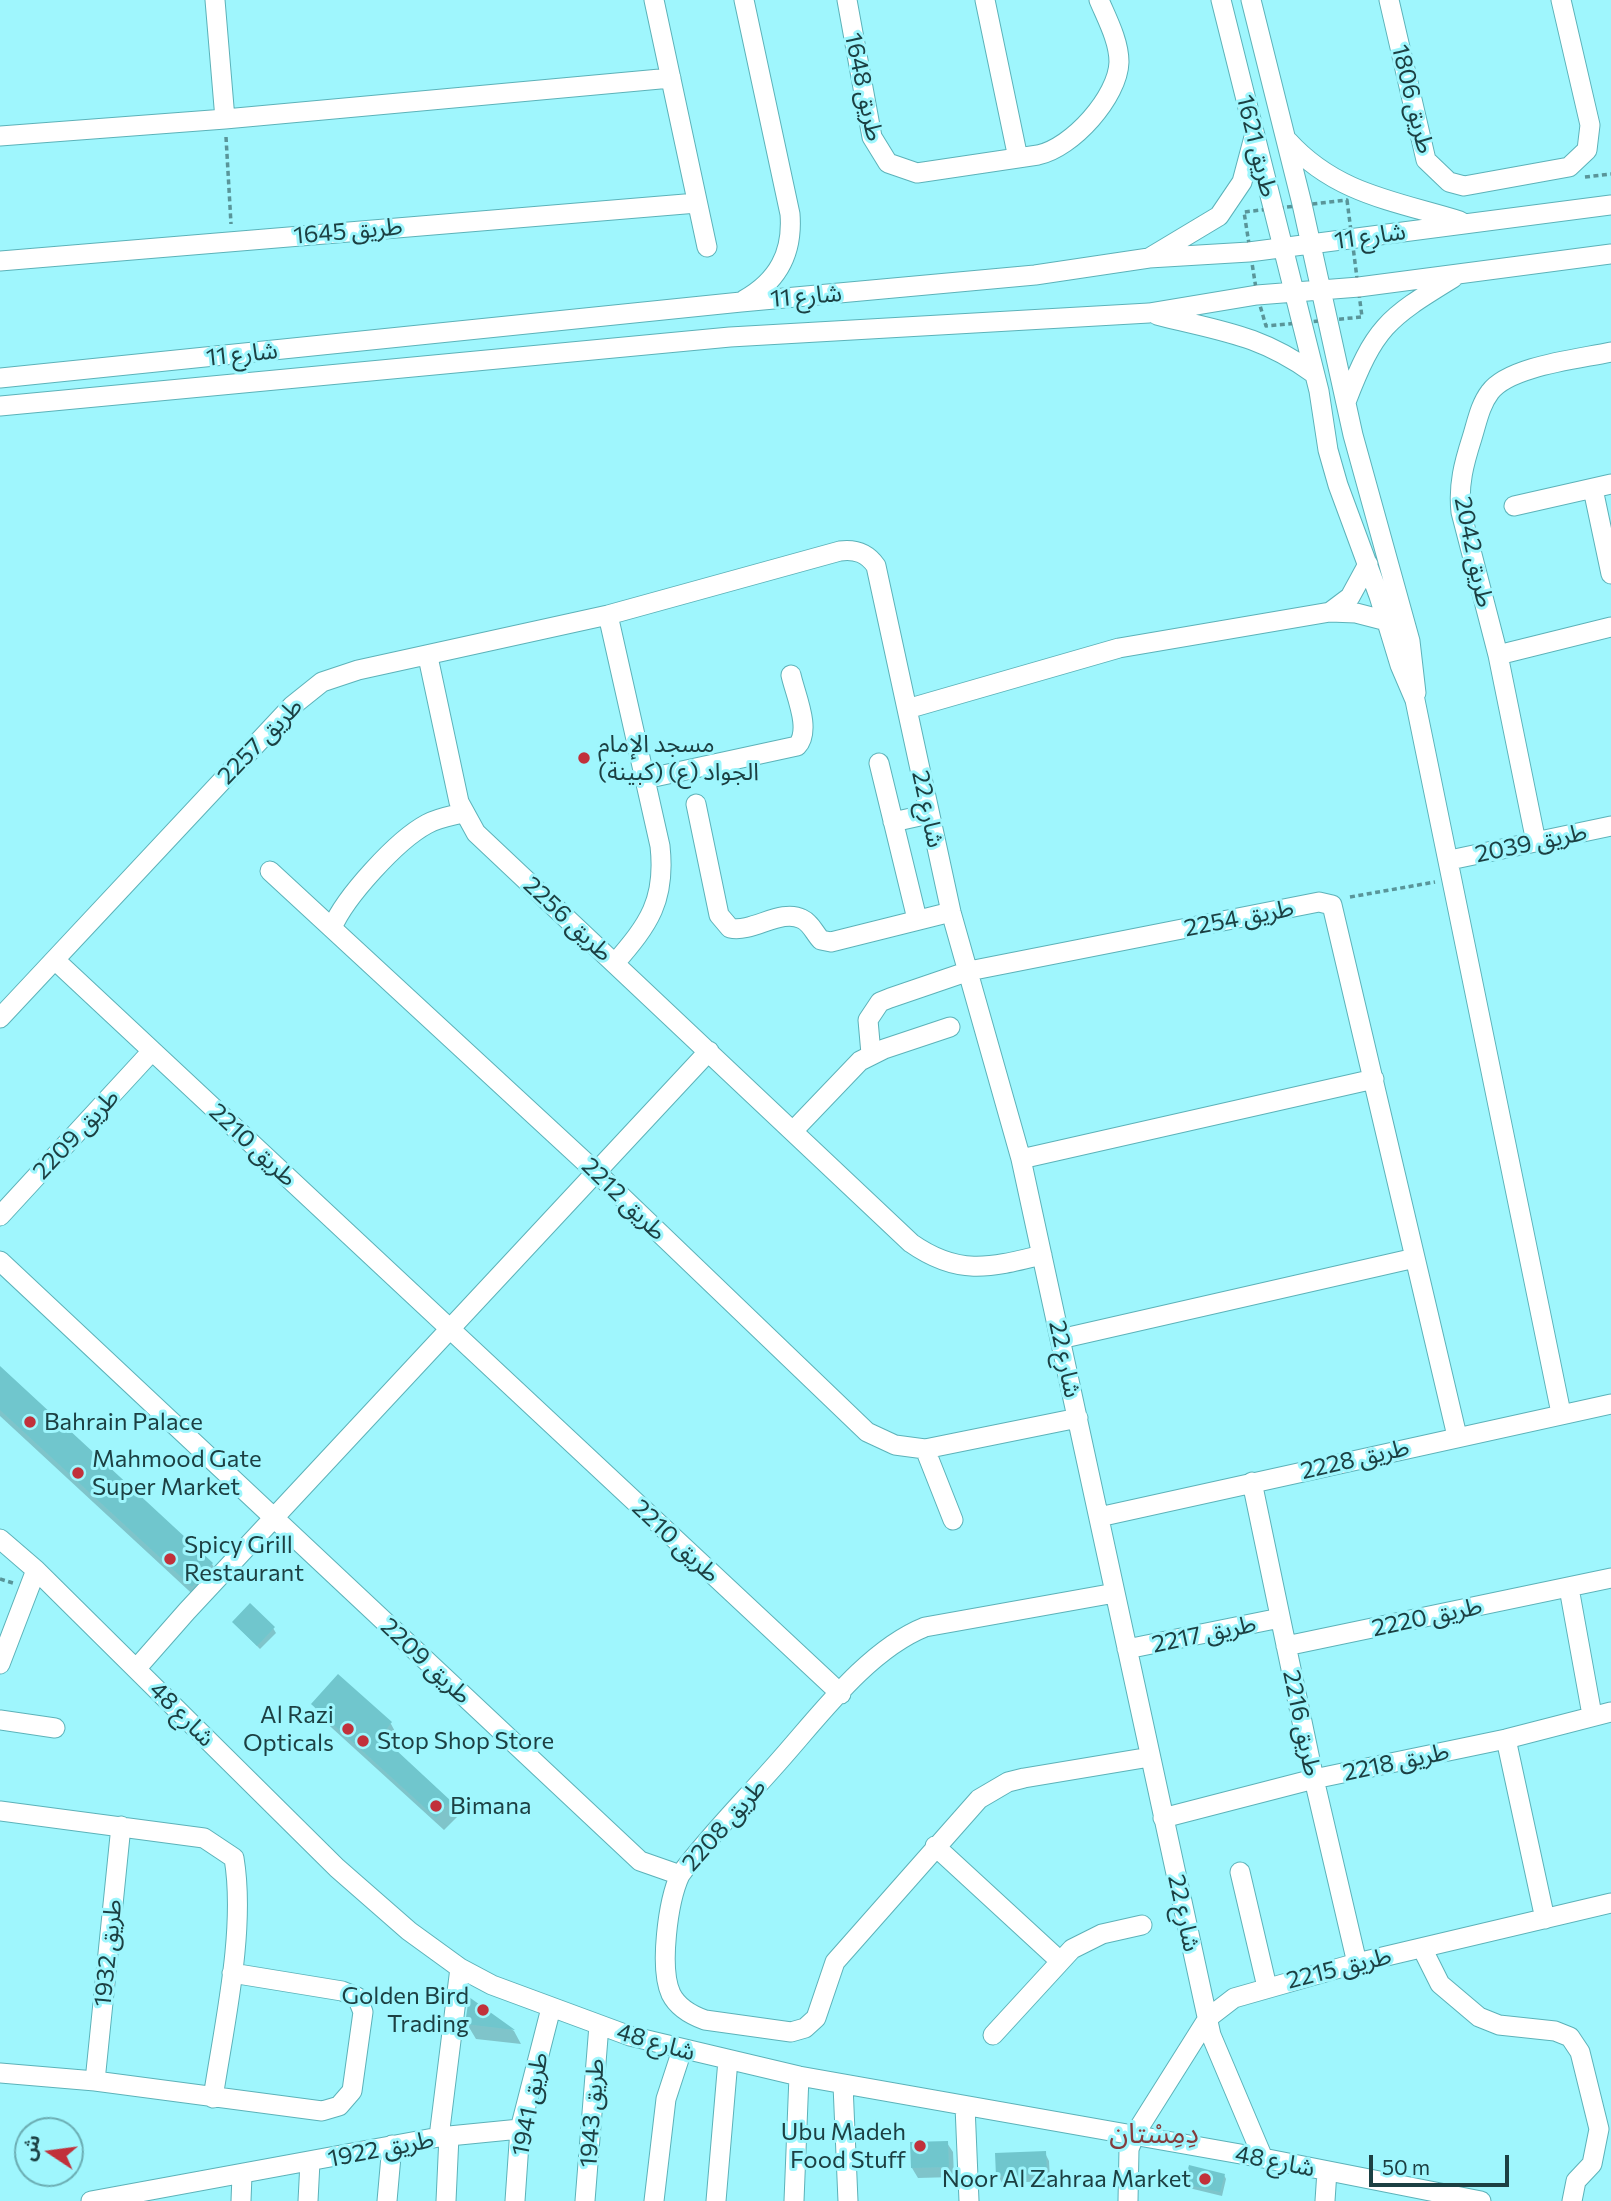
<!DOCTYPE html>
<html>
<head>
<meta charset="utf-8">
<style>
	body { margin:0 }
	#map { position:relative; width:1611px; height:2201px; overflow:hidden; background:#9ff6fd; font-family:Commissioner,"Noto Sans Arabic",sans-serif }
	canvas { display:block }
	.north { position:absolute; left:14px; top:2117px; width:70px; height:70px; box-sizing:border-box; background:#9ff6fd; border:2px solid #6badb3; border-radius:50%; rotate:283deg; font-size:19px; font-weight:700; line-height:28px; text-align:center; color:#1c4043 }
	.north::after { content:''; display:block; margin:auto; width:24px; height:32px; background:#c1313b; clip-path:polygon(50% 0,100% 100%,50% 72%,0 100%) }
	.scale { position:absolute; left:1369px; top:2155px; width:140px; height:32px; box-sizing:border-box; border:4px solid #1c4043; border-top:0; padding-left:9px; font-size:21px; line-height:24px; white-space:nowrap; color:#1c4043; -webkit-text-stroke:5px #9ff6fd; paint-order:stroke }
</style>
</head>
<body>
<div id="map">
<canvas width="1611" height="2201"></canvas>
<div class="north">ش</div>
<div class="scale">50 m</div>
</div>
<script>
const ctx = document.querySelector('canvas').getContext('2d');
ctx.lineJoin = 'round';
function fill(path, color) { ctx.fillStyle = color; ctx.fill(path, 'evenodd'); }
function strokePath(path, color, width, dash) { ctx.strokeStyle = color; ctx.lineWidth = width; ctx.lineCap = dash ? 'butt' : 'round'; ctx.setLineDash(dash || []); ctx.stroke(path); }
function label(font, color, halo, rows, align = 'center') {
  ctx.font = font + ' Commissioner,"Noto Sans Arabic",sans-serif'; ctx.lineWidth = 6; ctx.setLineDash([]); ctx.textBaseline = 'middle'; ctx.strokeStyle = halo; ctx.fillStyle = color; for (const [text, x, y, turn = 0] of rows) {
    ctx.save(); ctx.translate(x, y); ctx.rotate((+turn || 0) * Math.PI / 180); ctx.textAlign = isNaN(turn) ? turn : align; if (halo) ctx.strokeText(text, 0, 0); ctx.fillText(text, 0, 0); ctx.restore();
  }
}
fill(new Path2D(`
	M0 1368 212 1564 221 1580 201 1602 0 1416Z
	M237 1626 273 1628 276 1633 260 1649Z
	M313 1704 391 1724 398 1737 390 1746 450 1802 458 1816 444 1830 321 1718Z
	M470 2000 514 2031 521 2044 476 2039 467 2024Z
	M947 2143 953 2152 954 2177 918 2178 912 2168Z
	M1045 2153 1049 2161 1050 2181 1002 2183 998 2175Z
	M1224 2175 1226 2179 1222 2196 1189 2188 1186 2183Z`), '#0003');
fill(new Path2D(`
	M0 1366 213 1563 192 1587 0 1410Z
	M250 1603 275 1627 257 1646 232 1622Z
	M338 1674 392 1722 381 1736 451 1801 436 1818 311 1704Z
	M469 1997 515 2030 465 2024Z
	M948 2141 949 2167 911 2168 910 2142Z
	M1046 2151 1047 2174 996 2176 995 2153Z
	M1189 2165 1225 2174 1220 2192 1184 2184Z`), '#70c6cd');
const minor = new Path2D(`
	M215 0 225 119
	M654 0 707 247
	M847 0 872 137 888 163 917 173 1038 155C1072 148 1118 97 1119 62 1119 41 1107 19 1099 0
	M985 0 1018 158
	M1221 0 1319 391 1328 450 1338 485 1379 596 1400 665 1415 700 1561 1413
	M1251 0 1302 204 1353 435 1410 641 1416 693
	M1389 0 1426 160 1449 182 1464 186 1569 167 1587 150 1590 125 1561 0
	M0 136 225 119 671 78
	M1288 141C1336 194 1395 201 1460 221
	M1149 258 1219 216 1242 182 1254 137
	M0 261 697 203
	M744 300C778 281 793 253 790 214L744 0
	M1157 315C1219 331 1259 334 1313 373
	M0 378 741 302 1035 275 1149 258 1249 252 1611 205
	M1346 402C1375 327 1386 319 1453 278
	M0 406 730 337 1149 313 1257 295 1359 287 1611 254
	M1593 489 1611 574
	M1514 506 1611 484
	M1330 612 1350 597 1368 564
	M608 615 660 846C666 900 649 924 615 963
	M1498 655 1611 627
	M428 657 459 802 476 833 911 1243C958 1276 989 1268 1042 1255
	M907 709 1119 648 1330 612 1356 613 1387 621
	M879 763 917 919
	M645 779 797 746C812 730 795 694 791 675
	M696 804 719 915 730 928C753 933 781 908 802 919 811 923 815 934 821 940L831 942 951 912
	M893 822 929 814
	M1536 842 1498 655 1461 512C1458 485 1464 463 1472 438 1477 422 1480 405 1490 392 1509 366 1579 359 1611 352
	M1450 860 1611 826
	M270 871 597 1173 867 1432 895 1445 925 1449 1078 1418
	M332 928C345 897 397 840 427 824 438 818 451 816 463 813
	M55 960 841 1694
	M0 1018 292 706 322 682 358 670 608 615 840 551C856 549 867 553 876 566L951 912 1021 1159 1211 2035 1263 2158
	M871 1054 868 1020 880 1002 890 998 969 971 1319 902 1332 905 1457 1436
	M793 1131 860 1061 884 1049 950 1027
	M1021 1159 1374 1079
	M0 1216 152 1051
	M0 1261 640 1861 680 1875
	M1060 1339 1415 1258
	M925 1449 953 1520
	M1252 1482 1314 1779 1357 1963
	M1099 1517 1611 1404
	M0 1539 36 1570 337 1868 409 1931 460 1968 492 1985 630 2036 799 2076 1263 2158 1481 2201
	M1569 1588 1592 1715
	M1115 1593 925 1627C865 1651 815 1722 772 1769 741 1804 708 1837 680 1875 668 1901 659 1968 671 1994 678 2008 691 2015 705 2020L791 2032 805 2028 816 2018 835 1962 979 1799 1008 1782 1024 1778 1150 1757
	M1286 1646 1611 1578
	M1127 1649 1280 1618
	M0 1664 36 1570
	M136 1669 187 1611 709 1051
	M0 1720 55 1728
	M1506 1739 1545 1919
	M0 1811 204 1838 234 1858C246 1930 224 2025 213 2098
	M1163 1818 1314 1779 1506 1739 1611 1712
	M935 1846 1060 1961
	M1240 1872 1267 1987
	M1422 1948 1440 1984 1479 2017 1499 2025 1555 2031 1570 2037 1580 2052 1599 2129 1592 2164 1576 2181 1572 2201
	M993 2035 1072 1949 1102 1934 1142 1925
	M0 2073 95 2081 322 2111 339 2106 352 2091 363 2012 357 1997 342 1991 232 1973
	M95 2081 121 1826
	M843 2085 848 2201
	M965 2106 969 2201
	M439 2137 460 1968
	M91 2201 439 2137 520 2129
	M241 2201 242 2175
	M308 2201 310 2162
	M387 2201 392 2145
	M446 2201 449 2136
	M515 2201 520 2129 551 2008
	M585 2201 599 2025
	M654 2201 666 2099 682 2050
	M716 2201 728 2060
	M794 2201 799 2076
	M1128 2201 1129 2149 1135 2134 1208 2018 1234 1998 1357 1963 1611 1903
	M1325 2201 1327 2171`);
strokePath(minor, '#5cb2b9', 21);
strokePath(new Path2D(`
	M226 137 231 224
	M1585 177 1611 174
	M1347 200 1362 317 1266 326 1257 295 1244 212Z
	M1350 897 1435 882
	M0 1579 13 1583`), '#599599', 3.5, [5, 3.5]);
strokePath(minor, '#fff', 19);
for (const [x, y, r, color] of [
	[584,758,7,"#c1313b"],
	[30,1422,7,"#c1313b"],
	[78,1473,7,"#c1313b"],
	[170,1559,7,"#c1313b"],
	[348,1729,7,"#c1313b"],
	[363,1741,7,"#c1313b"],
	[436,1806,7,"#c1313b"],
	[483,2010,7,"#c1313b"],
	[920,2146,7,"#c1313b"],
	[1205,2179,7,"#c1313b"]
]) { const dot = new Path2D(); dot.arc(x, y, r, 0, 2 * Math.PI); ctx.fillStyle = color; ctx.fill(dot); strokePath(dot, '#9ff6fd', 2.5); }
label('24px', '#1c4043', '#9ff6fd', [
	["طريق 1648",864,87,78],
	["طريق 1806",1413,99,76],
	["طريق 1621",1257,146,76],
	["طريق 1645",348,231,-5],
	["شارع 11",1370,236,-8],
	["شارع 11",806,296,-5],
	["شارع 11",242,354,-6],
	["طريق 2042",1474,552,78],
	["طريق 2257",260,741,-46],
	["شارع 22",928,809,78],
	["طريق 2039",1531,843,-12],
	["طريق 2254",1239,918,-11],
	["طريق 2256",568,919,43],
	["طريق 2209",76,1134,-47],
	["طريق 2210",253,1145,43],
	["طريق 2212",624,1199,44],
	["شارع 22",1065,1359,78],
	["طريق 2228",1355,1459,-13],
	["طريق 2210",676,1541,43],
	["طريق 2220",1427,1617,-12],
	["طريق 2217",1204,1634,-12],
	["طريق 2209",426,1661,43],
	["شارع 48",182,1714,45],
	["طريق 2216",1302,1723,78],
	["طريق 2218",1396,1762,-12],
	["طريق 2208",724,1825,-49],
	["شارع 22",1184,1913,78],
	["طريق 1932",108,1953,-84],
	["طريق 2215",1339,1968,-14],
	["شارع 48",656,2042,16],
	["طريق 1941",530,2104,-79],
	["طريق 1943",592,2113,-86],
	["طريق 1922",381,2149,-11],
	["شارع 48",1275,2161,11]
]);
label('24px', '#1c4043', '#9ff6fd', [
	["مسجد الإمام",598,744],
	["الجواد (ع) (كبينة)",598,772],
	["Bahrain Palace",44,1422],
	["Mahmood Gate",92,1459],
	["Super Market",92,1487],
	["Spicy Grill",184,1545],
	["Restaurant",184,1573],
	["Al Razi",334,1715,"right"],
	["Opticals",334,1743,"right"],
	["Stop Shop Store",377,1741],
	["Bimana",450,1806],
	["Golden Bird",469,1996,"right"],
	["Trading",469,2024,"right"],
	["Ubu Madeh",906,2132,"right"],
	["Food Stuff",906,2160,"right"],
	["Noor Al Zahraa Market",1191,2179,"right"]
], 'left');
label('28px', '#853c3c', '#9ff6fd', [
	["دِمِسْتان",1154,2134]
]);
</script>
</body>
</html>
